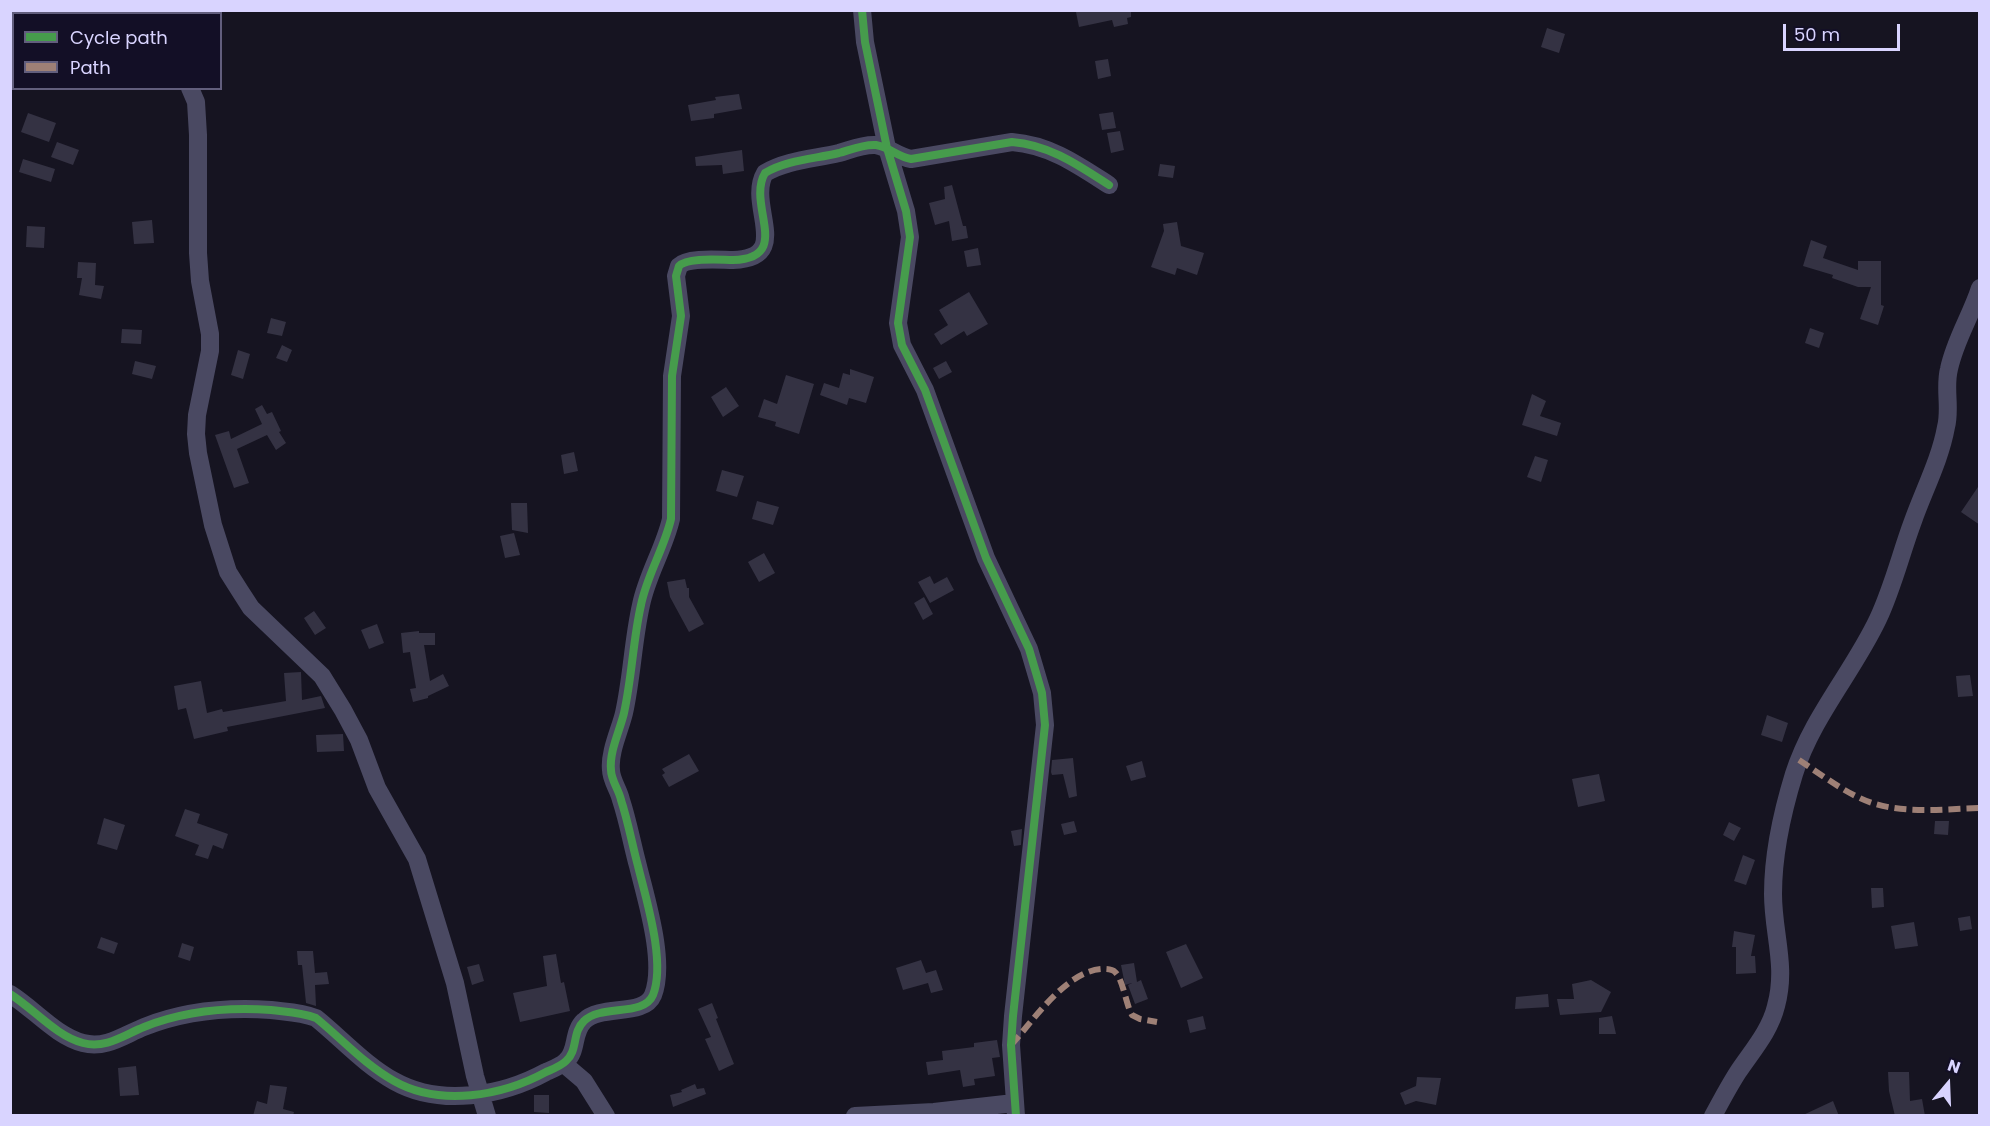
<!DOCTYPE html>
<html>
<head>
<meta charset="utf-8">
<style>
	body { margin:0 }
	#map { position:relative; width:1990px; height:1126px; overflow:hidden; background:#161421; font-family:Poppins,sans-serif }
	canvas { display:block }
	.frame { position:absolute; inset:0; border:12px solid #d9d4ff; pointer-events:none }
	.legend { position:absolute; left:12px; top:12px; width:210px; height:78px; box-sizing:border-box; background:#130f26; border:2px solid #625e7d; margin:0; padding:8px 10px; list-style:none; font-size:18px; color:#d9d4ff }
	.legend li { display:flex; align-items:center; gap:12px; height:30px }
	.legend b { width:30px; border:2px solid #625e7d }
	.north { position:absolute; left:1918px; top:1054px; width:60px; height:60px; -webkit-text-stroke:4px #130f26; paint-order:stroke; rotate:19deg; font-size:16px; font-weight:700; line-height:24px; text-align:center; color:#d9d4ff }
	.north::after { content:''; display:block; margin:auto; width:21px; height:27px; background:#d9d4ff; clip-path:polygon(50% 0,100% 100%,50% 72%,0 100%) }
	.scale { position:absolute; left:1783px; top:24px; width:117px; height:27px; box-sizing:border-box; border:3px solid #d9d4ff; border-top:0; padding-left:8px; font-size:18px; line-height:21px; white-space:nowrap; color:#d9d4ff; -webkit-text-stroke:4px #130f26; paint-order:stroke }
</style>
</head>
<body>
<div id="map">
<canvas width="1990" height="1126"></canvas>
<div class="frame"></div>
<ul class="legend">
<li><b style="height:8px;background:#469c4c"></b>Cycle path</li>
<li><b style="height:8px;background:#9e8076"></b>Path</li>
</ul>
<div class="north">N</div>
<div class="scale">50 m</div>
</div>
<script>
const ctx = document.querySelector('canvas').getContext('2d');
ctx.lineJoin = 'round';
function fill(path, color) { ctx.fillStyle = color; ctx.fill(path, 'evenodd'); }
function strokePath(path, color, width, dash) { ctx.strokeStyle = color; ctx.lineWidth = width; ctx.lineCap = dash ? 'butt' : 'round'; ctx.setLineDash(dash || []); ctx.stroke(path); }
fill(new Path2D(`
	M1085 10H1131V17L1127 18 1128 24 1114 27 1112 20 1079 27 1076 12Z
	M1547 28 1565 34 1559 53 1541 47Z
	M1108 59 1111 76 1098 79 1095 61Z
	M739 94 742 109 714 114V118L691 121 688 105 716 100 715 97Z
	M1113 112 1116 128 1102 130 1099 114Z
	M28 113 56 123 49 142 21 132Z
	M1120 131 1124 150 1111 153 1107 133Z
	M57 142 79 150 73 165 51 157Z
	M742 150 744 171 723 174 722 165 696 166 695 157Z
	M23 159 55 169 51 182 19 172Z
	M1160 164 1175 166 1173 178 1158 176Z
	M952 185 963 226H966L968 238 952 241 949 221 935 225 929 203 945 199 944 187Z
	M152 220 154 243 134 244 132 222Z
	M1177 222 1181 246 1204 253 1197 275 1177 268 1175 275 1151 267 1164 231 1163 224Z
	M27 226 45 227 44 248 26 247Z
	M1811 240 1827 246 1823 258 1858 270V261H1881V305L1884 306 1878 325 1860 319 1871 287H1858L1832 278 1833 275 1803 266Z
	M978 248 981 265 967 267 964 251Z
	M78 262 96 263 95 285 104 286 101 299 79 295 82 278H77Z
	M969 292 988 324 967 336 964 331 941 345 934 334 948 325 939 310Z
	M271 318 286 322 282 336 267 333Z
	M1810 328 1824 333 1819 348 1805 343Z
	M122 329 142 330 141 344 121 343Z
	M282 345 292 350 287 362 276 358Z
	M238 350 250 354 243 379 231 375Z
	M135 361 156 366 152 379 132 374Z
	M946 361 952 372 939 379 933 368Z
	M850 369 874 377 866 403 849 398 847 405 820 395 824 383 839 388 843 373 850 375Z
	M786 375 814 384 799 434 775 426 776 422 758 417 764 399 777 404Z
	M726 387 739 406 723 417 711 397Z
	M1532 394 1546 401 1540 416 1561 423 1557 436 1522 425Z
	M262 405 267 414 272 412 281 431 279 432 286 443 276 450 267 435 237 449 249 483 234 488 215 435 229 431 231 439 262 424 255 409Z
	M574 452 578 471 564 474 561 455Z
	M1535 456 1548 460 1541 482 1527 477Z
	M722 470 744 476 737 497 716 491Z
	M1980 484V525L1961 512Z
	M757 501 779 507 773 525 752 519Z
	M511 503H527L528 533 512 530Z
	M514 533 520 555 505 558 500 536Z
	M764 553 775 573 759 582 748 562Z
	M930 576 934 584 947 577 954 590 930 603 918 582Z
	M685 579 687 588H689V597L704 624 689 632 670 597 667 582Z
	M924 597 933 614 923 620 914 603Z
	M314 611 326 628 315 635 304 618Z
	M377 624 384 643 369 649 361 630Z
	M419 631V633H435V645H424L430 681 443 674 449 686 428 696V698L413 702 410 689 416 688 410 652 403 653 401 633Z
	M301 672 302 700 321 696 325 708 227 727 228 731 194 739 186 708 178 710 174 686 201 681 207 713 222 709 223 712 286 701 284 673Z
	M1970 675 1973 696 1958 697 1956 676Z
	M1767 715 1788 723 1782 742 1761 735Z
	M343 734 344 751 317 752 316 735Z
	M689 754 699 771 669 787 662 775 665 773 662 769Z
	M1073 758 1077 796 1069 798 1063 774 1052 775 1051 772 1052 760Z
	M1142 761 1146 777 1131 781 1126 766Z
	M1599 774 1605 801 1578 807 1572 779Z
	M185 809 200 814 197 823 228 834 223 849 213 845 208 859 195 855 199 845 175 836Z
	M104 818 125 825 117 850 97 844Z
	M1074 821 1077 832 1064 835 1061 824Z
	M1935 821H1949L1948 835 1934 834Z
	M1729 822 1741 828 1734 841 1723 835Z
	M1022 829 1021 845 1014 846 1011 831Z
	M1743 855 1755 860 1746 885 1734 881Z
	M1871 888H1883L1884 907 1872 908Z
	M1970 916 1972 929 1960 931 1958 918Z
	M1914 922 1918 946 1895 949 1891 926Z
	M1734 931 1755 935 1751 956H1755L1756 973 1736 974V947H1732Z
	M101 937 118 943 114 954 97 948Z
	M182 943 194 947 190 961 178 957Z
	M1186 944 1203 978 1181 988 1166 952Z
	M297 951H313L315 973 327 972 329 984 315 985 316 1006 306 1003 302 965H298Z
	M556 954 561 983 564 982 570 1011 520 1022 513 993 547 986 543 956Z
	M921 960 926 973 936 970 943 990 931 993 928 983 903 990 896 968Z
	M1134 963 1137 982 1141 980 1148 999 1135 1004 1128 985 1132 983 1125 985 1121 965Z
	M479 964 484 981 472 985 467 967Z
	M1591 980 1611 992 1601 1012 1560 1015 1557 999H1574L1572 984Z
	M1548 994 1549 1007 1515 1009 1516 997Z
	M712 1003 718 1018 716 1019 734 1064 719 1071 705 1039 711 1037 698 1009Z
	M1203 1016 1206 1029 1190 1033 1187 1020Z
	M1612 1016 1616 1034H1599V1018Z
	M997 1040 1000 1057 992 1058 995 1076 974 1079 975 1085 963 1087 960 1070 928 1075 926 1062 943 1060 942 1051 974 1047V1043Z
	M136 1066 139 1095 120 1096 118 1068Z
	M1888 1072H1909L1910 1101 1922 1099 1925 1116H1895L1889 1091Z
	M1417 1077 1441 1078 1436 1105 1416 1101 1405 1105 1400 1093 1416 1086Z
	M695 1084 697 1089 704 1088 706 1094 673 1107 670 1095 682 1092 681 1090Z
	M270 1085 287 1087 283 1109 294 1112 293 1116H253L257 1101 267 1104Z
	M534 1095H549V1113L534 1112Z
	M1833 1101 1839 1116H1801Z`), '#343243');
strokePath(new Path2D(`
	M86 10 89 14
	M862 10 865 42 887 148 906 211 910 237 898 323 902 345 925 390 986 558 1029 649 1042 693 1045 725 1013 1016 1011 1045 1016 1116
	M190 88 196 102 198 135V253L200 281 210 334V351L197 415 196 434 198 453 213 525 228 572 240 591 251 608 322 676 343 710 359 740 377 788 417 859 455 983 475 1076 487 1116
	M10 994C34 1009 56 1036 83 1043 106 1049 124 1035 144 1027 184 1011 228 1007 271 1010 287 1012 301 1012 316 1018 342 1039 365 1065 394 1081 440 1107 502 1096 546 1072 553 1069 561 1066 566 1061 578 1051 572 1032 584 1021 601 1004 644 1017 653 995 666 962 646 899 638 866 632 844 628 821 621 800 619 790 611 780 611 770 609 752 620 730 624 713 632 677 633 640 641 605 647 575 664 549 671 519L672 376 681 316 676 276 679 266C688 257 720 260 733 260 794 258 746 205 765 173 787 160 814 159 839 153 850 150 863 144 876 145 889 147 898 157 911 159L1012 142C1050 145 1078 165 1109 185
	M564 1064 584 1081 606 1116
	M855 1116 934 1112 1014 1103
	M1713 1116C1721 1101 1729 1086 1738 1072 1752 1051 1770 1031 1776 1006 1787 966 1773 934 1773 894 1773 853 1782 813 1794 774 1812 717 1853 672 1878 619 1893 587 1901 553 1913 521 1924 490 1940 460 1946 427 1951 408 1944 388 1949 369 1955 340 1971 316 1980 288`), '#4a4962', 18);
strokePath(new Path2D(`
	M1799 760C1822 775 1846 794 1872 803 1906 814 1945 809 1980 808
	M1011 1045C1034 1020 1066 971 1102 969 1106 969 1112 969 1115 972 1123 979 1126 1005 1132 1015L1140 1019 1157 1022`), '#9e8076', 6, [12, 6]);
strokePath(new Path2D(`
	M862 10 865 42 887 148 906 211 910 237 898 323 902 345 925 390 986 558 1029 649 1042 693 1045 725 1013 1016 1011 1045 1016 1116
	M10 994C34 1009 56 1036 83 1043 106 1049 124 1035 144 1027 184 1011 228 1007 271 1010 287 1012 301 1012 316 1018 342 1039 365 1065 394 1081 440 1107 502 1096 546 1072 553 1069 561 1066 566 1061 578 1051 572 1032 584 1021 601 1004 644 1017 653 995 666 962 646 899 638 866 632 844 628 821 621 800 619 790 611 780 611 770 609 752 620 730 624 713 632 677 633 640 641 605 647 575 664 549 671 519L672 376 681 316 676 276 679 266C688 257 720 260 733 260 794 258 746 205 765 173 787 160 814 159 839 153 850 150 863 144 876 145 889 147 898 157 911 159L1012 142C1050 145 1078 165 1109 185`), '#469c4c', 8);
</script>
</body>
</html>
